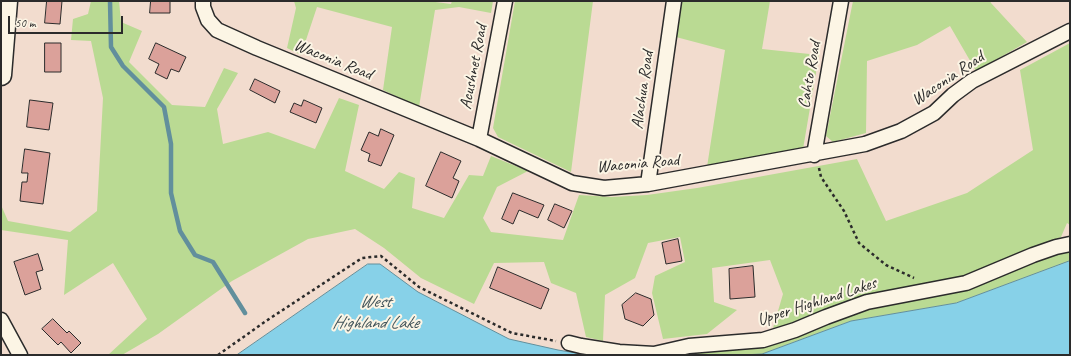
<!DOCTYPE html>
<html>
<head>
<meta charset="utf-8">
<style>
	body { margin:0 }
	#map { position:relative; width:1071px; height:356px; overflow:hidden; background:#f2dcce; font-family:Caveat,sans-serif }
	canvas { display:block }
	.frame { position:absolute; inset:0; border:2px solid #2b2b2b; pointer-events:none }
	.scale { position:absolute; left:8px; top:16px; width:115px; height:18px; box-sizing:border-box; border:2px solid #2b2b2b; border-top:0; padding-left:5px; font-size:12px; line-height:14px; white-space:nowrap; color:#2b2b2b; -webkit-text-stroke:3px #fcf5e5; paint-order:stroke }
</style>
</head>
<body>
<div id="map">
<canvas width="1071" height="356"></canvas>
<div class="frame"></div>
<div class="scale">50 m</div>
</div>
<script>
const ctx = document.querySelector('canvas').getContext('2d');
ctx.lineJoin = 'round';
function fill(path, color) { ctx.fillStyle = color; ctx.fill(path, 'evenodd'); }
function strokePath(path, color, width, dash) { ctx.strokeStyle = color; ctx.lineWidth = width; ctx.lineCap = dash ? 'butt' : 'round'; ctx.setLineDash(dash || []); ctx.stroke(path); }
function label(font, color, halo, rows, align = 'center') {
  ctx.font = font + ' Caveat,sans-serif'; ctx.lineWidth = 4; ctx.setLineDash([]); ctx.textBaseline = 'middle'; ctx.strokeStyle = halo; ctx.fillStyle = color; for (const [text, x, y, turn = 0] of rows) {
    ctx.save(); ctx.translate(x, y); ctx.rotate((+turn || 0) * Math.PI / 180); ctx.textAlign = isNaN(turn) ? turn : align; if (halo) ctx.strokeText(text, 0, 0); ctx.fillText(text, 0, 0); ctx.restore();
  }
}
fill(new Path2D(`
	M91 1H119L121 22 142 31 129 62 172 105 205 107 224 68 238 73 217 109 223 144 268 132 315 149 339 98 359 105 345 171 384 189 399 172 415 178 412 208 444 218 469 175 483 176 491 156 528 171 497 187 483 218 491 232 563 240 579 195 612 197 647 195 697 188 857 159 886 221 967 193 1033 150 1020 70 1070 43V225L1067 223 1061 237 1030 249 968 275 932 284 797 323 773 328 783 294 770 260 712 268 714 302 737 310 707 334 663 339 652 293 655 276 685 262 680 237 648 243 635 278 605 295 603 341 586 337 576 293 551 283 544 262 494 263 474 304 421 278 384 248 355 229 308 239 232 281 158 334 122 355H108L147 319 113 263 64 295 68 240 1 230V205L8 221 70 232 97 211 103 98 91 41 71 40 73 19 88 14Z
	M294 1H428L451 4 452 1H493L491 13 459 7 435 10 419 107 383 90 392 27 317 7 301 55 287 48 296 8Z
	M515 1H593L571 172 498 137 493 128Z
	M681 1H770L762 49 819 55 803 149 707 167 725 50 676 37Z
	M853 1H990L991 3 1027 42 976 71 950 26 917 45 867 61 866 133 833 142 826 136Z
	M1070 251V261L956 303 851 321 762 354 675 355 869 307 1058 253Z`), '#bada93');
const water = new Path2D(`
	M1070 261V355H742L762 354 851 321 956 303Z
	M368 264H380L418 292 509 339 558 350 588 355H237Z`);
fill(water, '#87d1e8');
strokePath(water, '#628f9c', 1);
strokePath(new Path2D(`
	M110 1 111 47 123 66 164 107 171 144V193L180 231 195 255 213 262 245 313`), '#628f9c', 4.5);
const building = new Path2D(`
	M47 1H62L60 24 45 23Z
	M151 1H170V13H150Z
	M45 43H61V72H45Z
	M156 43 186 57 179 72 171 69 167 79 155 73 159 64 149 59Z
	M255 79 280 91 275 103 250 90Z
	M30 100 53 103 49 130 27 127Z
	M304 100 322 108 316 123 290 112 294 103 301 106Z
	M381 129 394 135 381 166 368 161 370 154 361 150 369 132 378 136Z
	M25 149 50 153 43 204 20 201 22 182H27L28 173H22Z
	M441 152 461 161 453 178 459 181 452 198 426 186Z
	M513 193 544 205 538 218 519 210 513 224 502 219Z
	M555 204 572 211 564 228 548 220Z
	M678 239 682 261 666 264 662 243Z
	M38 254 43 270 36 272 41 289 25 295 14 262Z
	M753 266 755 297 730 299 729 269Z
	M498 267 549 289 541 309 490 288Z
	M636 293 651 299 654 315 643 326 625 319 622 305Z
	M53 319 67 333 69 331 81 343 71 353 61 342 58 345 42 329Z`);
fill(building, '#dba19a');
strokePath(building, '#2b2b2b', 1);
const street = new Path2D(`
	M203 1V7L208 20 217 30 257 48 479 139 572 183 604 188 648 184 865 144 901 131 934 113 953 95 972 81 1070 31
	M479 139 505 1
	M814 155 841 1
	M648 184 674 1
	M1 320 20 355
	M569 343 581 346 619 352 654 354 689 346 763 340 795 330 826 317 867 302 966 283 1033 255 1056 247 1070 244`);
const secondary = new Path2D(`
	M1 75 7 1`);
strokePath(street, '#2b2b2b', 17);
strokePath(secondary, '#2b2b2b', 23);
strokePath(new Path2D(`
	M819 168 821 177 844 211 859 243 886 265 914 278
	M218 355 266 321 362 258 381 256 419 287 512 333 556 341`), '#2b2b2b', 2.5, [3, 3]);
strokePath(street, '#fcf5e5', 14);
strokePath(secondary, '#fcf5e5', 20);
label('17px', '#2b2b2b', '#fcf5e5', [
	["Waconia Road",333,60,22],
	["Acushnet Road",474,67,-79],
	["Cahto Road",810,75,-80],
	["Waconia Road",948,79,-34],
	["Alachua Road",643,90,-82],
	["Waconia Road",638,164,-5],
	["Upper Highland Lakes",817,302,-18]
]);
label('italic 18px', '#42545a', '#fcf5e5', [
	["West",375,302],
	["Highland Lake",375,323]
]);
</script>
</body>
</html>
